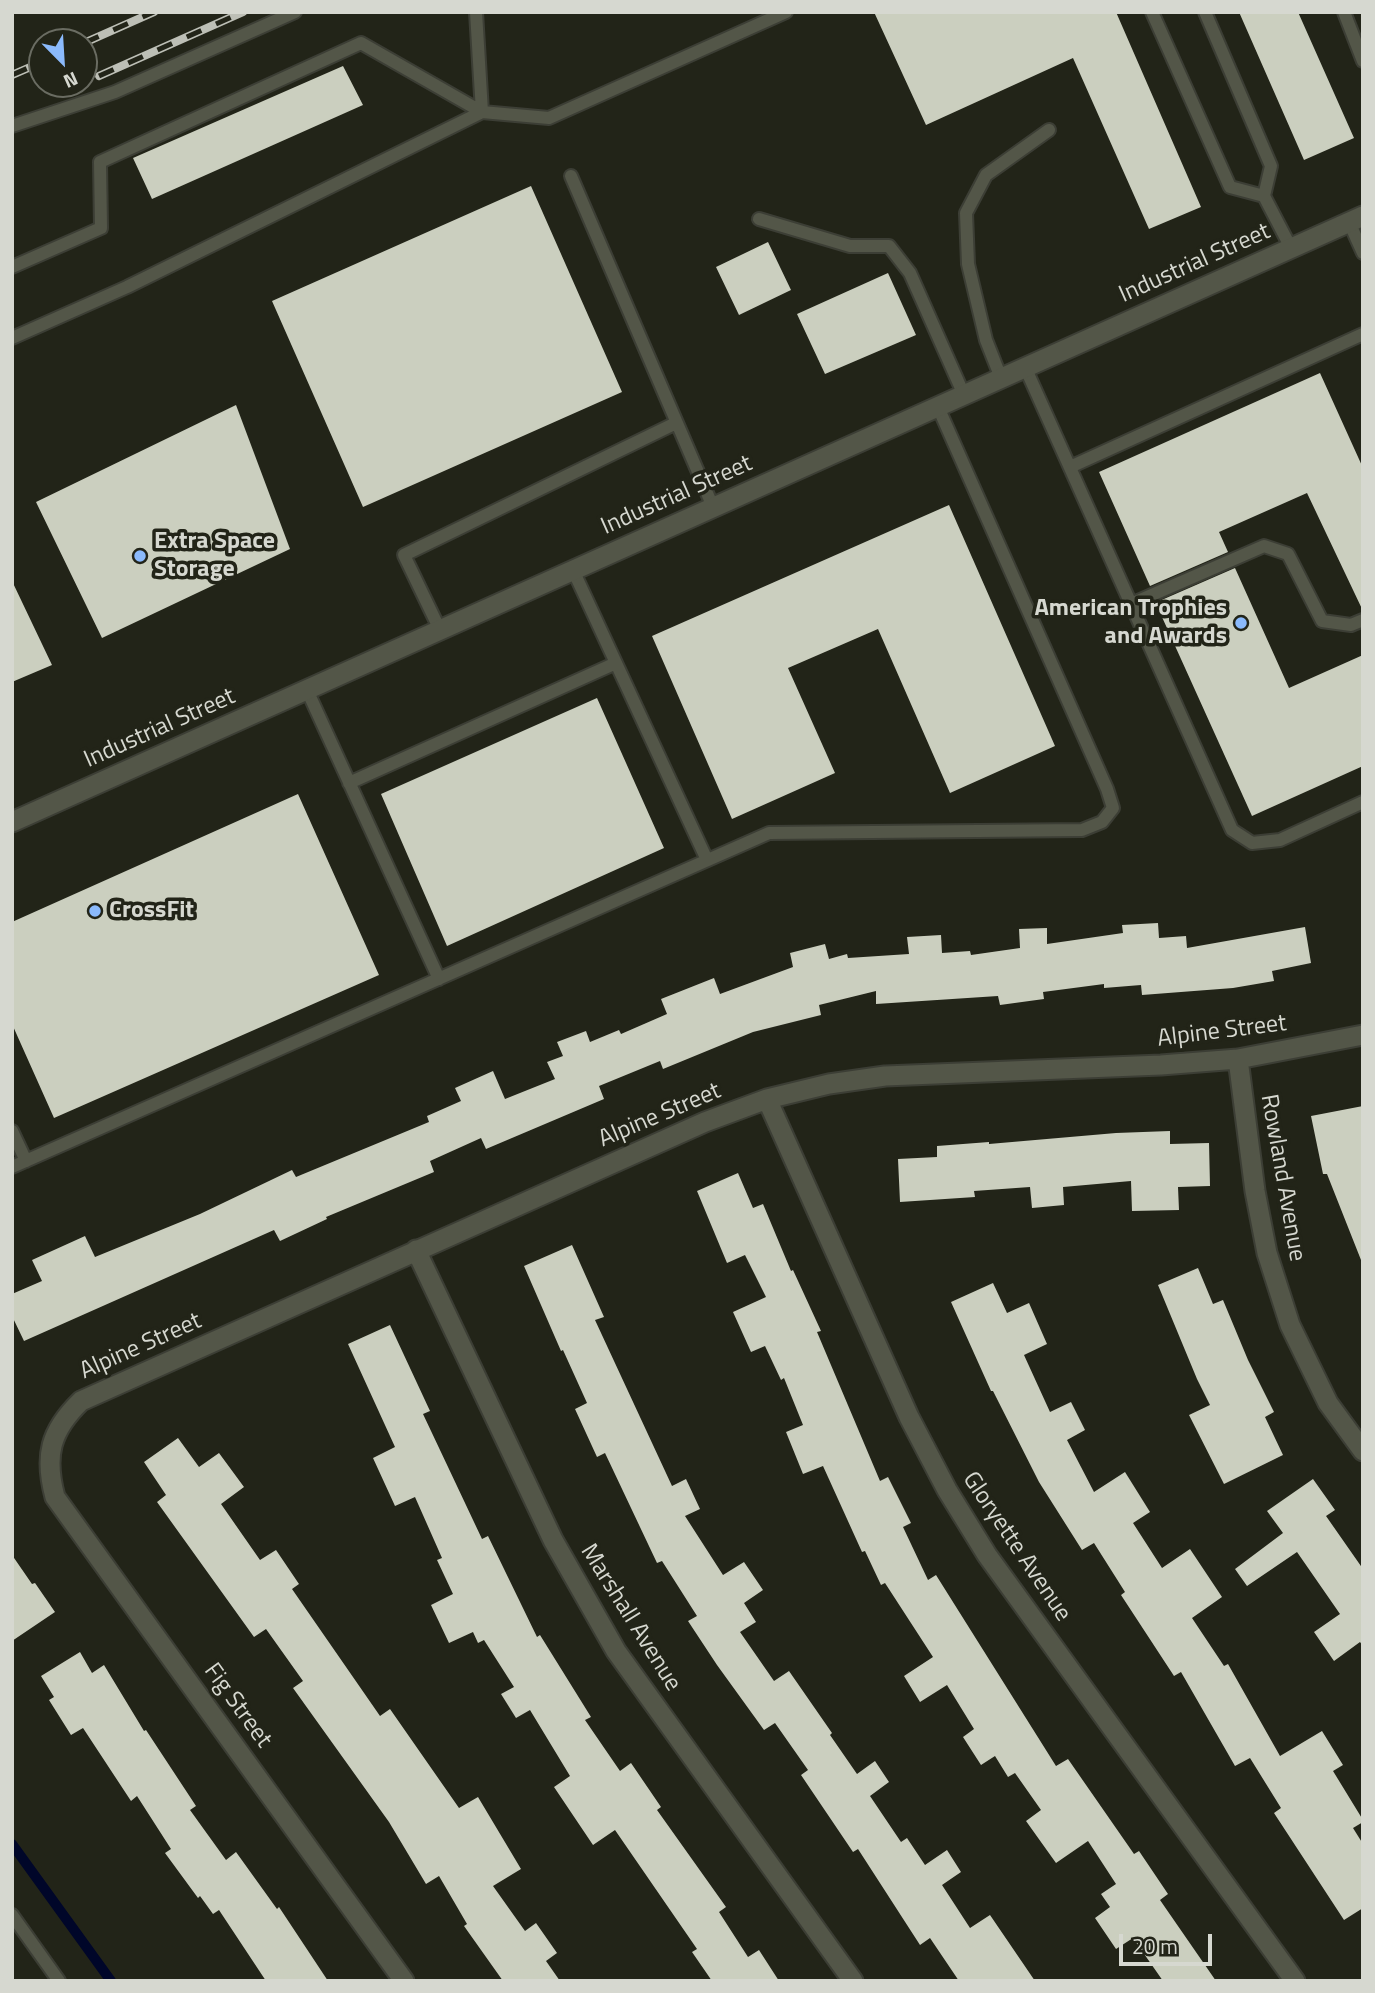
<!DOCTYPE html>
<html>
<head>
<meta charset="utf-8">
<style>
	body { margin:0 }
	#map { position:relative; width:1375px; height:1993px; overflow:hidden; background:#222418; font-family:"Titillium Web",sans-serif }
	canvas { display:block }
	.frame { position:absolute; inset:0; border:14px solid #d6d8d0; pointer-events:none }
	.north { position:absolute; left:28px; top:28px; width:70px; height:70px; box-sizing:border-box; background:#222418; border:2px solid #6a6c62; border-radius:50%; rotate:156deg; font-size:19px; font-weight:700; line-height:28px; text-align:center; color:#d6d8d0 }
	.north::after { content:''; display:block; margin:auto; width:24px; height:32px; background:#8bbafc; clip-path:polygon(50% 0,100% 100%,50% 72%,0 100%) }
	.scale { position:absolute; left:1119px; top:1934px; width:93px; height:32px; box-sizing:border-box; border:4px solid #d6d8d0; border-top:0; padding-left:9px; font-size:21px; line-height:24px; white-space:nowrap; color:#d6d8d0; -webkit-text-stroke:5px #222418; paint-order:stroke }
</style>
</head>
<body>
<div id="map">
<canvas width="1375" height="1993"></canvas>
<div class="frame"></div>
<div class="north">N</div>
<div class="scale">20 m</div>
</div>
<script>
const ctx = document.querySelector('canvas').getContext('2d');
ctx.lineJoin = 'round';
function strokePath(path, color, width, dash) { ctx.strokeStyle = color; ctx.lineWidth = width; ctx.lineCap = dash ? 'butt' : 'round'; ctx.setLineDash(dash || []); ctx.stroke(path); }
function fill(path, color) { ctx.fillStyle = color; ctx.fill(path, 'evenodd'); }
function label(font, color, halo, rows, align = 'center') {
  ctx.font = font + ' "Titillium Web",sans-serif'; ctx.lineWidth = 7; ctx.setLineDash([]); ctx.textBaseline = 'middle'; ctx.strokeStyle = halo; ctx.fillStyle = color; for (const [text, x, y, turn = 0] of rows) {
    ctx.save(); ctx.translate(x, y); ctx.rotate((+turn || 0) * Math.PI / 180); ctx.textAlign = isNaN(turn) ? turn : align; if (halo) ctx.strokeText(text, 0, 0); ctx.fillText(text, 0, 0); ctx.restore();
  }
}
strokePath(new Path2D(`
	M12 1844 111 1981`), '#000629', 10);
fill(new Path2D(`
	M874 12H1116L1201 207 1149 229 1073 58 926 125Z
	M1239 12H1298L1354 138 1304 160Z
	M343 66 363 105 152 199 133 158Z
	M531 186 622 392 363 507 272 301Z
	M768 242 791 290 739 315 716 267Z
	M888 273 916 335 825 374 797 314Z
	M1320 373 1363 468V611L1307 493 1219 532 1228 552 1150 586 1099 472Z
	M236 405 290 549 102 638 36 502Z
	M949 505 1055 746 950 793 878 629 788 668 835 773 732 819 652 636Z
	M1235 568 1289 688 1363 655V766L1252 816 1157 606V602Z
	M12 581 52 665 12 682Z
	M597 698 664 848 447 946 381 794Z
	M298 794 379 975 54 1118 12 1024V922Z
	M1158 923 1159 938 1186 936 1187 948 1305 927 1311 963 1272 971 1274 981 1233 988 1142 995 1141 985 1104 988V984L1043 992 1044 999 1000 1005 998 996 876 1004V991L819 1005 821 1015 753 1032 663 1069 660 1061 599 1086 604 1099 486 1149 481 1138 430 1161 434 1172 326 1217 327 1219 280 1241 274 1230 24 1341 12 1316V1294L42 1281 32 1260 85 1236 95 1257 200 1214 292 1170 296 1177 429 1122 427 1116 461 1101 455 1088 493 1071 505 1099 555 1079 547 1062 563 1056 557 1042 586 1031 590 1042 619 1030 621 1034 667 1014 661 999 714 978 720 994 793 967 790 953 825 944 829 959 847 954 848 958 909 954 907 937 941 935 942 953 970 951 971 955 1020 948 1019 929 1047 928V944L1123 933 1122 925Z
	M1363 1106V1260H1361L1327 1174H1323L1311 1116Z
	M1170 1131V1144L1209 1143 1210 1186 1178 1187 1179 1210 1132 1211 1131 1181 1063 1187 1064 1205 1032 1208 1030 1187 974 1191 975 1197 900 1202 898 1159 937 1157V1146L989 1142V1144L1116 1133Z
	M738 1173 753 1208 763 1204 791 1271 793 1270 821 1331 817 1332 880 1481 888 1477 911 1523 903 1527 928 1580 936 1575 1056 1766 1068 1759 1134 1854 1139 1851 1168 1894 1160 1900 1216 1981H1163L1133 1938 1116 1949 1095 1918 1110 1907 1101 1894 1116 1884 1088 1841 1056 1863 1026 1821 1041 1810 1015 1773 1008 1777 995 1756 981 1765 963 1737 974 1729 947 1685 920 1702 904 1676 933 1657 885 1583 881 1585 865 1551 862 1552 823 1466 803 1474 786 1432 803 1425 784 1378 781 1380 765 1346 751 1352 733 1312 766 1297 745 1255 727 1263 697 1191Z
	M572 1245 604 1317 595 1320 672 1486 686 1479 700 1509 685 1516 723 1575 744 1562 763 1590 744 1603 756 1622 740 1632 774 1681 789 1671 832 1733 830 1735 857 1774 875 1761 889 1782 870 1796 901 1842 907 1838 925 1865 947 1850 961 1872 942 1885 970 1928 990 1915 1035 1981H959L930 1938 920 1945 858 1849 853 1852 801 1775 808 1770 775 1723 764 1730 717 1665 688 1621 697 1616 662 1561 657 1563 605 1453 597 1457 575 1409 587 1403 563 1350 561 1351 524 1266Z
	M1198 1268 1213 1304 1223 1300 1248 1360 1274 1412 1265 1417 1283 1455 1224 1484 1189 1415 1210 1405 1197 1379 1158 1285Z
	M993 1283 1007 1313 1029 1303 1047 1344 1024 1355 1050 1412 1071 1402 1085 1430 1067 1440 1094 1492 1125 1472 1150 1512 1133 1523 1162 1568 1190 1549 1222 1597 1192 1618 1224 1666 1228 1664 1280 1756 1322 1731 1343 1765 1333 1771 1363 1820V1822L1353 1828 1363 1844V1908L1344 1920 1274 1813 1281 1808 1250 1758 1235 1766 1181 1672 1174 1676 1121 1595 1125 1592 1094 1543 1082 1550 1039 1482 993 1391H991L951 1302Z
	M390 1325 430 1411 423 1414 482 1539 488 1536 537 1637 540 1635 591 1717 585 1720 620 1771 631 1763 661 1807 657 1810 726 1907 719 1912 748 1957 759 1950 779 1981H712L692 1952 697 1949 615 1830 593 1845 554 1787 570 1776 530 1710 516 1718 501 1694 514 1687 484 1640 478 1643 473 1632 449 1643 431 1605 453 1594 437 1560 442 1558 415 1497 395 1506 373 1458 395 1447 348 1344Z
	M178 1438 199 1467 219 1453 244 1487 221 1504 260 1560 276 1550 299 1584 292 1589 380 1716 390 1709 459 1808 478 1797 521 1869 493 1886 525 1931 536 1923 557 1953 546 1961 560 1981H503L464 1926 467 1924 439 1876 426 1884 389 1822 293 1688 303 1681 266 1629 254 1637 157 1502 166 1495 144 1462Z
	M1313 1479 1335 1510 1326 1516 1363 1569V1646L1360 1642 1334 1661 1314 1632 1340 1614 1297 1552 1247 1586 1235 1569 1283 1533 1267 1511Z
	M12 1555 32 1584 35 1583 55 1612 12 1641Z
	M80 1652 92 1673 104 1665 144 1731 146 1730 196 1806 190 1810 226 1860 236 1852 277 1909 279 1907 328 1981H266L219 1910 213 1914 200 1896 198 1898 165 1853 171 1849 137 1796 131 1801 83 1728 71 1735 49 1700 54 1697 41 1676Z`), '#cbcfbf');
const service = new Path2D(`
	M476 12 482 112
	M1152 12 1230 187 1264 196
	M1205 12 1271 166 1264 196 1291 248
	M1344 12 1363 61
	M12 126 115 92 295 12
	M571 176 713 507
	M759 219 850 246H889L910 273 964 395
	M1349 222 1363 253
	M12 267 101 228 100 162 361 43 482 112 549 118 786 12
	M12 338 127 287 482 112
	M1025 367 1232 830 1252 843 1280 840 1363 802
	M1001 378 986 340 968 264 966 213 986 175 1049 130
	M1070 467 1363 334
	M573 570 707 860
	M1131 604 1264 546 1288 554 1322 621 1351 625 1363 620
	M440 630 404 555 676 423
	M307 690 439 979
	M349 783 616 663
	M12 1131 26 1161
	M12 1167 769 833 1082 830 1102 822 1113 808 1107 789 938 407
	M12 1915 59 1981`);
const minor = new Path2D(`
	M12 822 1363 216
	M1238 1059 1255 1191 1267 1253 1290 1325 1328 1403 1363 1451
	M767 1099 909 1417 947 1490 987 1555 1295 1981
	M416 1250 553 1540 616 1651 853 1981
	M404 1981 55 1497C44 1456 50 1431 81 1401L705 1122 767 1099 829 1084 885 1076 1161 1065 1238 1059 1363 1035`);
strokePath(service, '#3c3e35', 16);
strokePath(minor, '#3c3e35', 23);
strokePath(service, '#535648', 12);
strokePath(minor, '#535648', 19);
const rail = new Path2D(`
	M84 43 154 12
	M12 75 42 62
	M99 76 243 12`);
strokePath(rail, '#bdbfb6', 8);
strokePath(rail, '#222418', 5, [16]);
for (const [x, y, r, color] of [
	[140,556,7,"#8bbafc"],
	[1241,623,7,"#8bbafc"],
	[95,911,7,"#8bbafc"]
]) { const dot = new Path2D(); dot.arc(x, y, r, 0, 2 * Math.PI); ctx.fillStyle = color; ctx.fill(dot); strokePath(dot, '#222418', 2.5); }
label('24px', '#d6d8d0', '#222418', [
	["Industrial Street",1195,264,-24],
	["Industrial Street",677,496,-24],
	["Industrial Street",160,729,-24],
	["Alpine Street",1222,1032,-7],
	["Alpine Street",660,1116,-23],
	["Rowland Avenue",1282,1178,80],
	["Alpine Street",141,1347,-24],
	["Gloryette Avenue",1016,1547,56],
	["Marshall Avenue",630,1618,58],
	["Fig Street",237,1706,54]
]);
label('bold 24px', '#d6d8d0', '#222418', [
	["Extra Space",154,542],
	["Storage",154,570],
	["American Trophies",1227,609,"right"],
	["and Awards",1227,637,"right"],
	["CrossFit",109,911]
], 'left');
</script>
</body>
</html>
